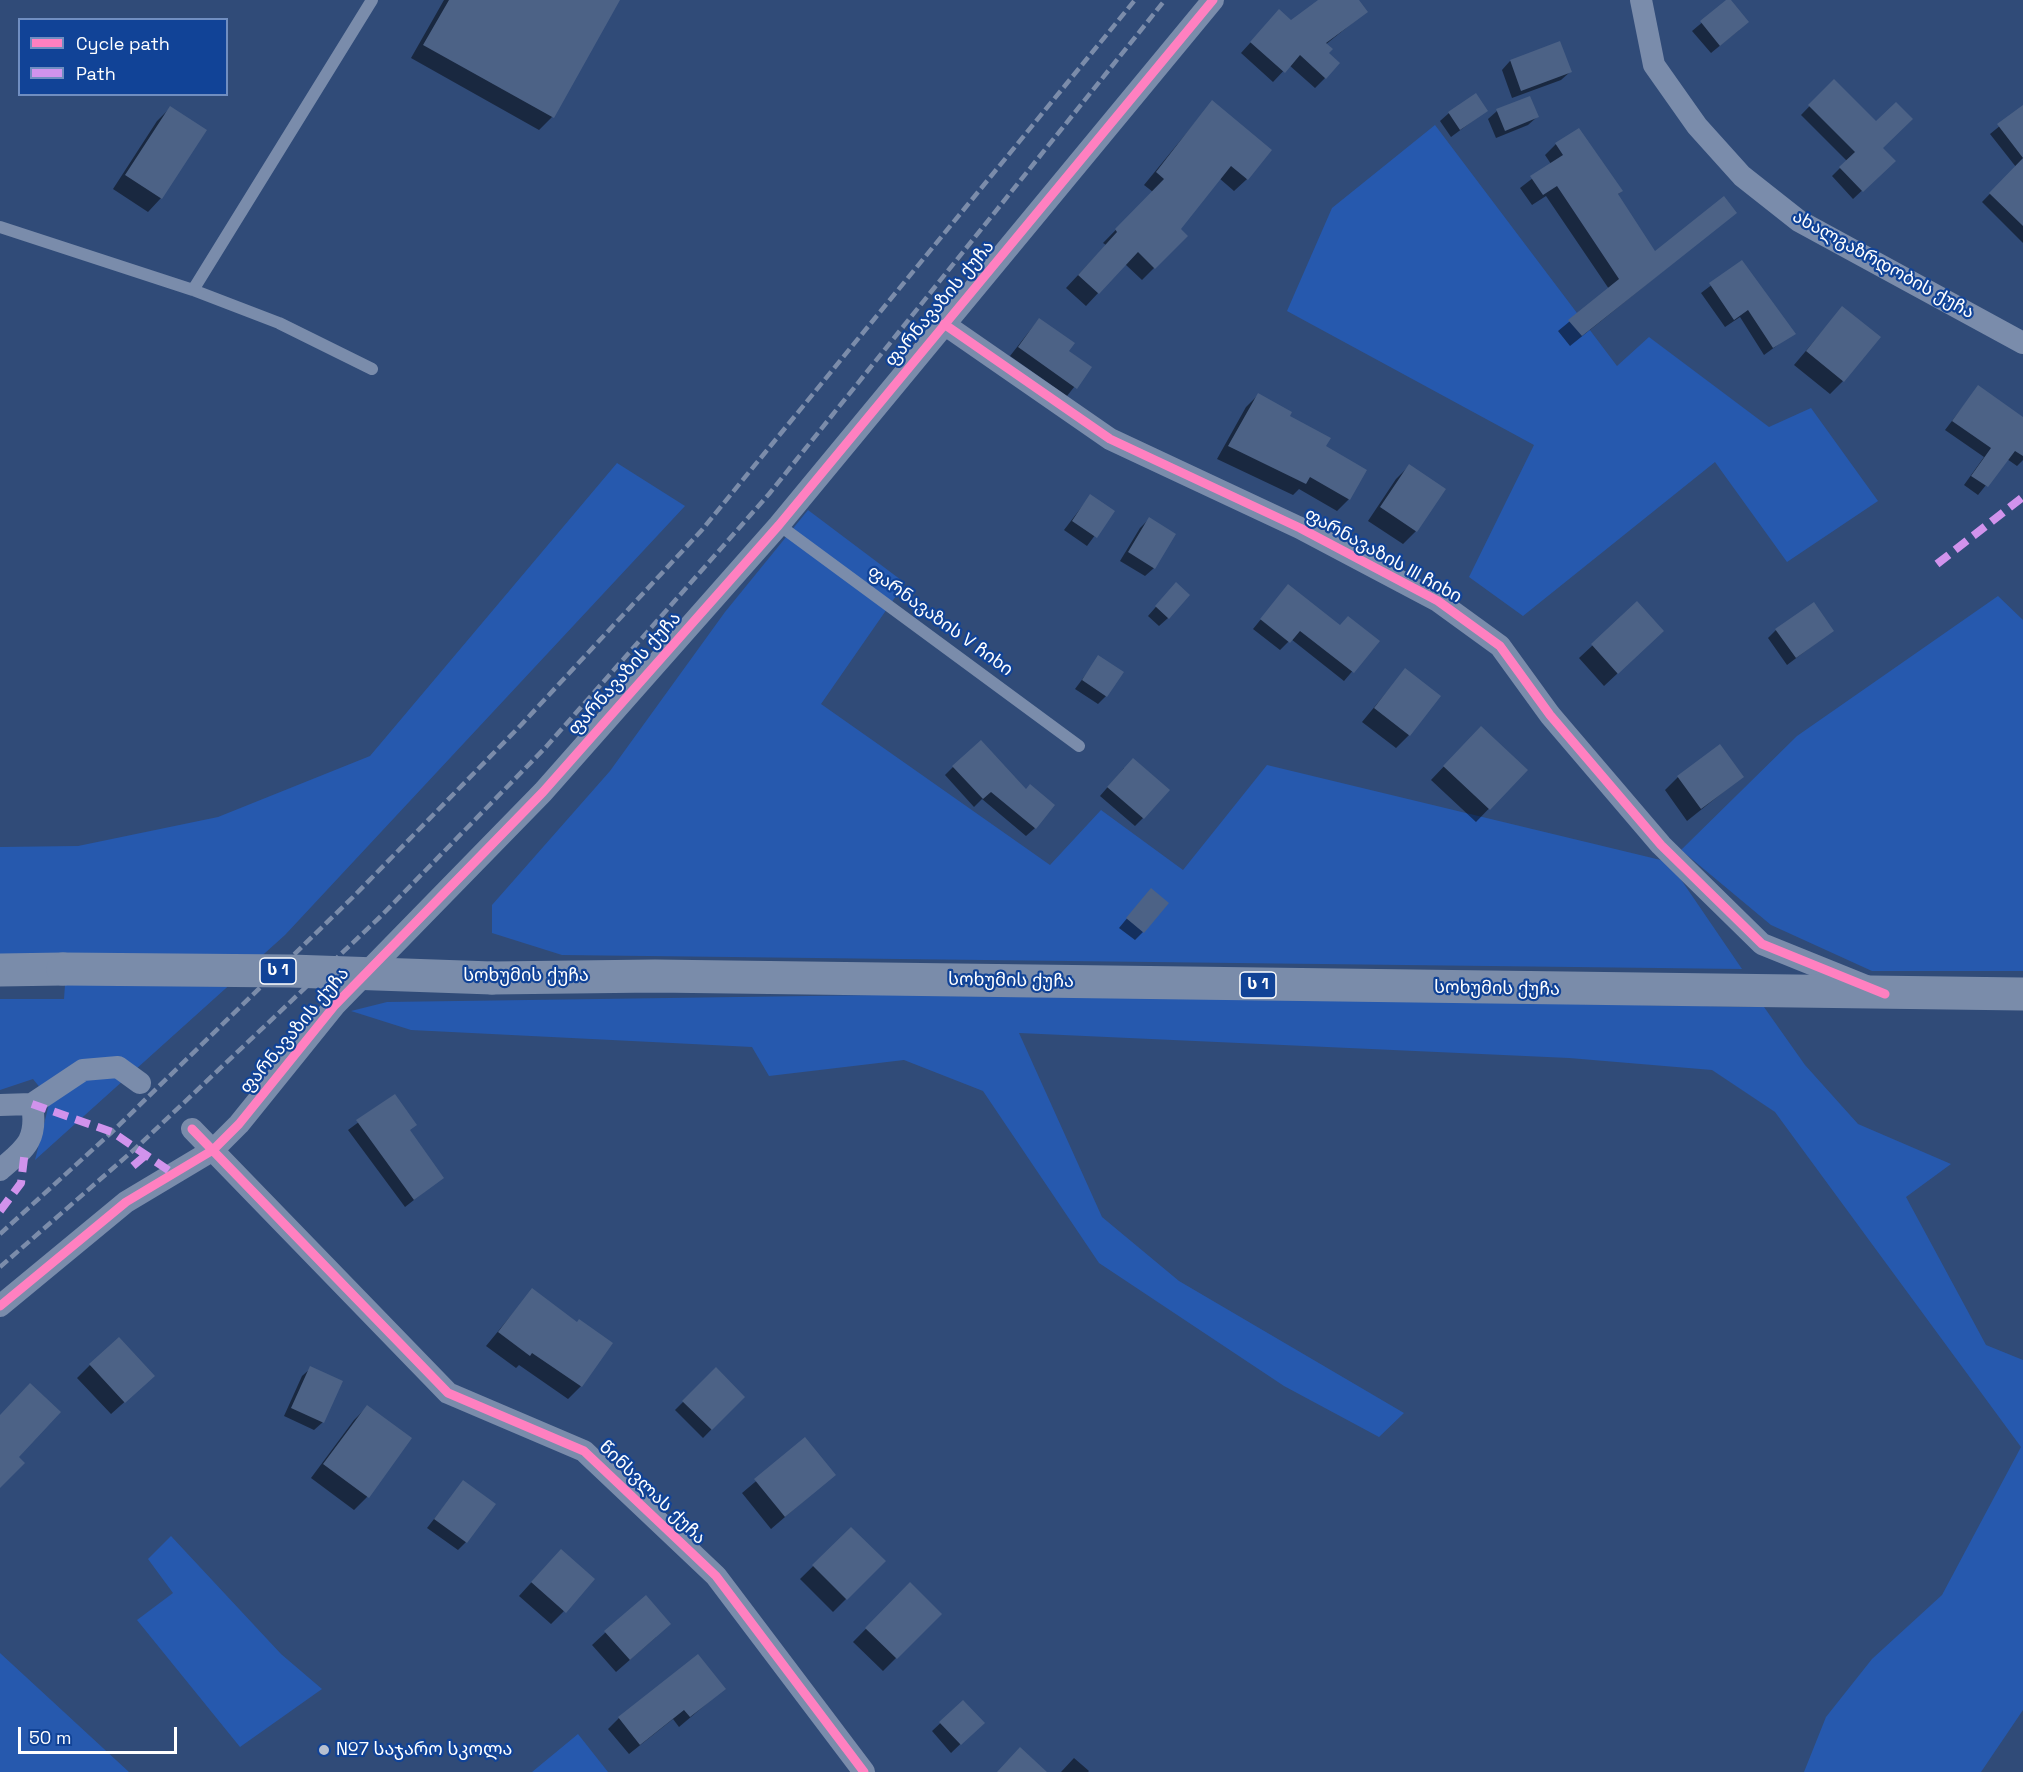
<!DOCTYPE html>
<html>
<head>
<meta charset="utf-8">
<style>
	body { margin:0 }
	#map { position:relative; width:2023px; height:1772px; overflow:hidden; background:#304b78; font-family:"Space Grotesk",sans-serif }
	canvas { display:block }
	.legend { position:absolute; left:18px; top:18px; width:210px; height:78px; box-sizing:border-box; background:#114397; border:2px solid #708ec1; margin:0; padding:8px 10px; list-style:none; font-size:18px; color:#fff }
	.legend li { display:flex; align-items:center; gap:12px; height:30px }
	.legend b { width:30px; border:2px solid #708ec1 }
	.scale { position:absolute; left:18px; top:1727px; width:159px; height:27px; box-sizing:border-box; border:3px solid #fff; border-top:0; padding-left:8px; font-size:18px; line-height:21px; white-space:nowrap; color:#fff; -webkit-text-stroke:4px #114397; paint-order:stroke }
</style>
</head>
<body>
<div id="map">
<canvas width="2023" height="1772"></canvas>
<ul class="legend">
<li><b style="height:8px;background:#ff80c0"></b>Cycle path</li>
<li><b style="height:8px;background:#d193ec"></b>Path</li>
</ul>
<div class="scale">50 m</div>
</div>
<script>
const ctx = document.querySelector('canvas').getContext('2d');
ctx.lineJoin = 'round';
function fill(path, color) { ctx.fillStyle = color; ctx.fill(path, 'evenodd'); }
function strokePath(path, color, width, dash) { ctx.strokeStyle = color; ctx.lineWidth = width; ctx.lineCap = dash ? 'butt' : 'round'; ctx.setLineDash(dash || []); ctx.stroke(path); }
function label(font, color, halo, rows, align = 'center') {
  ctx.font = font + ' "Space Grotesk","Noto Sans Georgian",sans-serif'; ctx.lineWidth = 4.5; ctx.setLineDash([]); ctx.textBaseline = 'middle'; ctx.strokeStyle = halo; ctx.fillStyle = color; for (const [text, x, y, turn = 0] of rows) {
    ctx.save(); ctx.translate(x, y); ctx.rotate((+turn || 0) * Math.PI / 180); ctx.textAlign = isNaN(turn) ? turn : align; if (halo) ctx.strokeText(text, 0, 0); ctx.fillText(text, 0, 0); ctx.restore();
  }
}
fill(new Path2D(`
	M1435 125 1617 366 1649 337 1769 427 1811 408 1878 501 1787 562 1715 462 1523 616 1469 577 1534 445 1287 311 1332 208Z
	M617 463 685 506 285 935 35 1160 50 1100 33 1079 0 1090V999H64L67 956H0V847L78 846 218 817 370 756Z
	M808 510 905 583 821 704 1050 865 1101 810 1183 870 1267 765 1669 862 1742 969 562 955 492 933V905L610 771 725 612Z
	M1998 596 2023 620V971H1872L1771 925 1681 850 1797 736Z
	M949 994 1764 1007 1805 1065 1858 1124 1951 1164 1906 1197 1986 1345 2023 1360V1710L1981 1772H1804L1826 1717 1872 1659 1942 1595 2021 1447 1775 1112 1712 1070 1569 1058 1019 1033 1102 1217 1179 1281 1404 1413 1379 1437 1284 1386 1099 1263 983 1091 904 1060 769 1076 752 1047 411 1030 351 1011 387 1002Z
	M171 1536 281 1654 322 1689 240 1747 137 1620 173 1593 148 1559Z
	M0 1653 129 1772H0Z
	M578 1734 608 1772H532Z`), '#2659ae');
fill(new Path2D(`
	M444 0H618L552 117 539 130 411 58Z
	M1321 0H1357L1366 12 1325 45V78L1315 88 1289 65 1273 82 1241 53 1269 22H1291Z
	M1729 0 1739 30 1711 53 1692 31Z
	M1559 43 1570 72 1561 80 1512 98 1502 70 1510 61Z
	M1834 81 1881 148 1885 169 1853 199 1832 176 1847 161 1801 115Z
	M1212 102 1247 179 1234 191 1219 178 1178 229 1186 236 1142 280 1125 264 1086 306 1066 288 1106 245 1103 243 1153 192 1144 185Z
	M2023 107V243L1982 202 2016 167 1990 134Z
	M170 108 161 198 148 212 113 189 157 121Z
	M1486 111 1451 137 1440 121 1449 113Z
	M1497 111 1537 117 1528 125 1496 138 1488 119Z
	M1556 144 1622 191 1617 195 1654 253 1735 213 1570 346 1558 331 1609 289 1546 196 1532 205 1520 188 1551 164 1545 155Z
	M1742 262 1794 333 1764 355 1740 317 1725 327 1701 293Z
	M1842 308 1843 381 1830 394 1794 365Z
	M1039 319 1067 351 1090 367 1067 396 1010 356Z
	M1978 387 2023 419V460L2017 466 2007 459 1978 495 1964 485 1984 457 1945 430Z
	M1258 395 1324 447 1349 499 1337 511 1299 489 1293 495 1217 459 1246 407Z
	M1409 466 1416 531 1403 544 1368 521 1396 479Z
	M1090 496 1113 511 1087 546 1064 530Z
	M1149 519 1154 568 1145 576 1120 561 1140 528Z
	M1288 586 1339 626 1378 641 1344 681 1291 639 1280 650 1253 629Z
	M1168 593V618L1159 626 1148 616Z
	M1637 604 1649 644 1604 686 1579 658Z
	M1776 630 1832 631 1787 665 1768 638Z
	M1099 657 1106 696 1098 704 1075 689Z
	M1405 670 1409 735 1396 748 1362 722Z
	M1468 741 1526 770 1476 822 1431 780Z
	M953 767 1026 791 1035 828 1026 836 982 799 974 807 945 775Z
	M1124 768 1143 818 1135 826 1100 796Z
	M1678 777H1742L1687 821 1665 790Z
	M1143 899V932L1135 940 1119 928Z
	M394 1096 409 1131 442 1178 405 1207 348 1130Z
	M532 1290 581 1386 568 1399 519 1365 516 1368 486 1346Z
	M90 1365 139 1389 111 1414 77 1378Z
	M311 1368 323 1422 314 1430 284 1416 302 1376Z
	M716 1369 743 1397 703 1438 675 1410Z
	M367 1407V1497L354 1510 311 1478 354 1420Z
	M805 1440 834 1475 771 1529 742 1493Z
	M463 1482 466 1542 458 1550 427 1528Z
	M851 1529 884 1561 833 1612 800 1579Z
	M548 1564 564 1611 551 1624 519 1596Z
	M910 1584 940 1614 883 1671 853 1642Z
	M606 1632 656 1637 616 1672 592 1645Z
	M724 1689 679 1727 673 1719 629 1754 608 1729 619 1718Z
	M963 1702 974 1731 951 1753 932 1731Z
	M1074 1758 1089 1771 1088 1772H1061Z`), '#0007');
fill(new Path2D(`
	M449 0H620L554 118 423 45Z
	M1318 0H1359L1368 12 1326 43 1333 49 1329 53 1340 63 1326 79 1300 55 1285 73 1250 42 1279 9 1291 20Z
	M1726 0H1731L1749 22 1720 46 1700 21Z
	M1560 41 1572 72 1521 91 1510 60Z
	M1834 79 1876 121 1896 102 1913 119 1883 148 1896 161 1863 192 1839 167 1855 152 1808 105Z
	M1476 93 1488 111 1460 130 1448 112Z
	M1530 96 1539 117 1505 131 1496 109Z
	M1212 100 1272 150 1248 180 1231 166 1181 229 1188 236 1155 269 1138 252 1099 294 1078 275 1117 232 1115 229 1164 179 1156 172Z
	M2023 105V158L1997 124Z
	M170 106 207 130 162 199 125 175Z
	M1579 128 1623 191 1618 194 1655 251 1724 196 1737 213 1582 336 1568 320 1619 279 1557 186 1543 195 1530 176 1563 155 1555 143Z
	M2023 158V226L1989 193Z
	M1742 260 1796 334 1773 348 1748 310 1734 320 1709 283Z
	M1842 306 1881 337 1844 382 1806 351Z
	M1039 318 1075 343 1069 351 1092 367 1077 389 1018 347Z
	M1978 385 2023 417V456L2015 451 1988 487 1971 476 1991 448 1952 421Z
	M1258 393 1292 412 1290 416 1331 438 1326 446 1367 470 1350 500 1310 477 1306 484 1228 446Z
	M1409 464 1446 489 1417 532 1380 507Z
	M1090 494 1115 511 1097 538 1072 521Z
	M1149 517 1176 534 1155 569 1128 552Z
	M1176 582 1190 595 1169 619 1155 606Z
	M1288 584 1340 625 1348 616 1380 641 1354 673 1300 631 1290 643 1260 619Z
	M1637 601 1664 631 1618 674 1591 644Z
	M1814 602 1834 631 1796 658 1775 629Z
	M1098 655 1124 672 1107 697 1082 680Z
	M1405 668 1441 696 1410 736 1374 708Z
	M1481 726 1528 770 1490 810 1443 766Z
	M981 740 1026 789 1030 784 1055 805 1036 829 991 792 983 799 952 766Z
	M1720 744 1744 777 1701 809 1677 776Z
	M1133 758 1170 790 1144 819 1107 787Z
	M1151 888 1169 903 1144 933 1126 918Z
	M395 1094 417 1125 410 1130 444 1178 414 1200 356 1120Z
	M532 1288 577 1322 579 1319 613 1343 582 1387 532 1353 530 1356 498 1332Z
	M119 1337 155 1376 125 1403 89 1364Z
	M310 1366 343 1381 324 1423 291 1408Z
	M716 1367 745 1397 712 1430 682 1401Z
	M30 1383 61 1412 19 1457 25 1463 0 1488V1415Z
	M367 1405 412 1438 369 1498 323 1464Z
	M805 1437 836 1475 785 1517 754 1479Z
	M463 1480 496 1504 467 1543 434 1519Z
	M851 1527 886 1561 847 1600 812 1565Z
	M561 1549 595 1579 566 1613 531 1582Z
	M910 1582 942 1614 897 1659 865 1628Z
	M646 1595 671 1624 630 1660 604 1631Z
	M698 1654 726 1689 690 1717 684 1710 640 1745 618 1717Z
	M963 1700 985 1723 961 1745 939 1722Z
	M1020 1747 1047 1772H997Z`), '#4c6286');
strokePath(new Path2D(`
	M0 227 193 290 279 323 372 369
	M193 290 372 0
	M779 525 1079 746`), '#7a8cab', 12);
strokePath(new Path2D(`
	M1641 0 1654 65 1697 126 1742 176 1799 221 2023 343
	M944 324 1110 439 1300 528 1438 601 1500 646 1550 715 1661 845 1762 944 1866 986
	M0 1105 32 1104 83 1070 118 1067 140 1083
	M192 1129 448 1393 584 1451 716 1576 864 1772
	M0 1170C26 1148 38 1140 32 1104
	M0 1306 126 1202 213 1150 239 1124 335 1005 543 792 779 525 1213 0`), '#7a8cab', 22);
strokePath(new Path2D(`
	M0 970 63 969
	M492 978 655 976 2023 994`), '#7a8caa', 33);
strokePath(new Path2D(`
	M0 1234 112 1132 353 897 521 725 701 531 1135 0
	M0 1267 136 1148 380 917 545 748 769 494 1165 0`), '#7b8caa', 4.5, [10, 4.5]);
strokePath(new Path2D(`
	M63 969 291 971 492 978`), '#7a8caa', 33);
strokePath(new Path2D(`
	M1937 564 2023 497
	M32 1104 112 1132 174 1174
	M133 1166 146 1155
	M0 1211 21 1183 25 1150`), '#d193ec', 8, [15, 8]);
strokePath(new Path2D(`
	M944 324 1110 439 1300 528 1438 601 1500 646 1550 715 1661 845 1762 944 1885 994
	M192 1129 448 1393 584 1451 716 1576 864 1772
	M0 1306 126 1202 213 1150 239 1124 335 1005 543 792 779 525 1213 0`), '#ff80c0', 9);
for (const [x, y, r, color] of [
	[324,1750,6,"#b7c0d0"]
]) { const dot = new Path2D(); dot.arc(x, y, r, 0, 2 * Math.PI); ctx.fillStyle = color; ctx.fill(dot); strokePath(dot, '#114397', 2); }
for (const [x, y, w] of [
	[278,971,36],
	[1258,985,36]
]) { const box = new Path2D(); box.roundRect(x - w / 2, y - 13, w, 26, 4.5); ctx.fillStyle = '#114397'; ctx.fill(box); strokePath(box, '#fff', 1.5); }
label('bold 16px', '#fff', null, [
	["ს 1",278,971],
	["ს 1",1258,985]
]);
label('18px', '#fff', '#114397', [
	["ახალგაზრდობის ქუჩა",1883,265,29],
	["ფარნავაზის ქუჩა",940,304,-50],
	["ფარნავაზის III ჩიხი",1383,556,29],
	["ფარნავაზის V ჩიხი",940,621,36],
	["ფარნავაზის ქუჩა",625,674,-48],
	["სოხუმის ქუჩა",526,976],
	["სოხუმის ქუჩა",1011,981,1],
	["სოხუმის ქუჩა",1497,989,1],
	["ფარნავაზის ქუჩა",295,1031,-50],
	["წინსვლას ქუჩა",652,1493,44]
]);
label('18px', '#fff', '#114397', [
	["№7 საჯარო სკოლა",336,1750]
], 'left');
</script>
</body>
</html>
